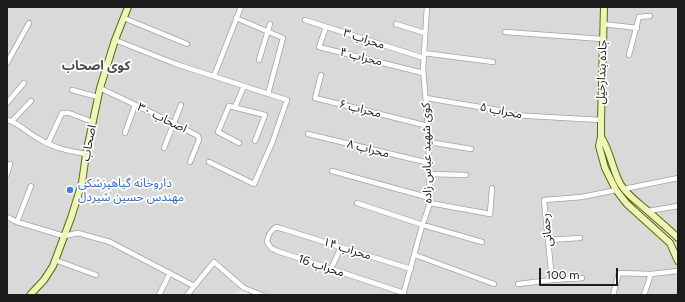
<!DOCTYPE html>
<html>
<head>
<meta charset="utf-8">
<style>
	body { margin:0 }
	#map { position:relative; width:685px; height:302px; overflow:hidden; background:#ece9e2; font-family:Figtree,sans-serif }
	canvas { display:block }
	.frame { position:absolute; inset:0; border:8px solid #1c1c1c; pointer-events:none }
	.scale { position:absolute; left:539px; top:268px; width:79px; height:18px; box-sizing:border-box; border:2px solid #1c1c1c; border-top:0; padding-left:5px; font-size:12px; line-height:14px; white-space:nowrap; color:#1c1c1c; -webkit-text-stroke:3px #fff; paint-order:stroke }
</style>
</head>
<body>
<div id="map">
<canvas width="685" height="302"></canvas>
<div class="frame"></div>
<div class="scale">100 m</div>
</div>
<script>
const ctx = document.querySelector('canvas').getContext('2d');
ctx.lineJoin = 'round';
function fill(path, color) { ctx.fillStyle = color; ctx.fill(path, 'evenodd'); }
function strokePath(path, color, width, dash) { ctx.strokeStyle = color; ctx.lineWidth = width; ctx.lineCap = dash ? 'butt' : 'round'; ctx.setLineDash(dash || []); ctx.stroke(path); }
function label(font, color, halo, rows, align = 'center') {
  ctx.font = font + ' Figtree,"Noto Sans Arabic",sans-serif'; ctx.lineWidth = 3.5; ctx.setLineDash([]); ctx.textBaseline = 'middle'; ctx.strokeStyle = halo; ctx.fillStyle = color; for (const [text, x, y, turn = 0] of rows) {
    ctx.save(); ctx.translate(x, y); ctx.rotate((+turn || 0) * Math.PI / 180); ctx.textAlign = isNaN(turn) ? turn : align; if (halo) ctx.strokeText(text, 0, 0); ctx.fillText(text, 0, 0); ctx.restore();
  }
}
fill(new Path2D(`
	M7 7H678V295H251L244 288 230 295H7Z`), '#dad9d9');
const minor = new Path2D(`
	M124 18 187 44
	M236 18 283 38 268 94
	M305 20 424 58
	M396 24 425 33
	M603 24 637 28
	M326 27 319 47 423 73
	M505 32 603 39
	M115 40 176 64 287 100 272 143 254 184 209 162
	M424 53 493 62
	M629 55 639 17 650 16
	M259 60 270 24
	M7 63 29 23
	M321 75 315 98 428 126
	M214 76 241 7
	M100 88 173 123 198 136 199 140 190 162
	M72 90 98 97
	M426 98 504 111 511 115 601 120
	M7 103 24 83
	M235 107 244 86
	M7 120C19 123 28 133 39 139 53 148 70 151 86 154
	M12 121 31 101
	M125 133 135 105
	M308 134 429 163
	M429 142 471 149
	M48 143 62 113H69L93 122
	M239 143 218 132 229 106 265 115 255 141
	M164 148 181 105
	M332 171 430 198
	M7 174 10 164
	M429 174 466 175
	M624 189 678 178
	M357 203 423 225 482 242
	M430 203 490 214 492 188
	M648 211 678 206
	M7 217 17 222 64 236 78 233 110 242 194 286
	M17 222 31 186
	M548 240 580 238
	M415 255 494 284
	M55 260 96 275
	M331 269 341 247
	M582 278 552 280 544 200 582 197 616 190
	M518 284 552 280
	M404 293 277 251 271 248 267 242C268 235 270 231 276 227L283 229 411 269
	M159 295 170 273
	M187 295 214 262 244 288 262 295
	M403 295 422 226 430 203 428 126 423 69 427 7
	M613 295 619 273 651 274 678 271
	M644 295 651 274`);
const secondary = new Path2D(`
	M604 7 601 120V137L599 146 605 168 616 190 627 204 670 243 678 261
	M601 137C611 152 612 170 621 185 628 196 639 203 648 211 658 220 669 229 678 238
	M30 295 44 280 53 266 71 218 82 183 86 154 100 88 115 40 128 7`);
strokePath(minor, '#a3a3a3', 6);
strokePath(secondary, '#5b6a0b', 8);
strokePath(minor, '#fff', 4.5);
strokePath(secondary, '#eef5b7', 6);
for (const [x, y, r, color] of [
	[70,190,4,"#3f7fe0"]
]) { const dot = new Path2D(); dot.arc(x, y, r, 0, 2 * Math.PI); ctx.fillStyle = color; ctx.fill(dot); strokePath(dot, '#fff', 1.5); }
label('12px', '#1c1c1c', '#fff', [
	["محراب ۳",364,39,18],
	["محراب ۴",361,57,14],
	["جاده بندارخیل",602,72,-88],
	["محراب ۶",360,109,14],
	["محراب ۵",501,111,11],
	["اصحاب ۳۰",162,118,26],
	["اصحاب",89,143,-79],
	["محراب ۸",368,149,14],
	["کوی شهید عباس زاده",427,153,-91],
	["رحمانی",547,230,-96],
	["محراب ۱۴",347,249,17],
	["محراب 16",321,266,18]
]);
label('12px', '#366cbe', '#fff', [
	["داروخانه گیاهپزشکی",78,183],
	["مهندس حسین شیردل",78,197]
], 'left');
label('bold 13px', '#4f4f4f', '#fff', [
	["کوی اصحاب",96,66]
]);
</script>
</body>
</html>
